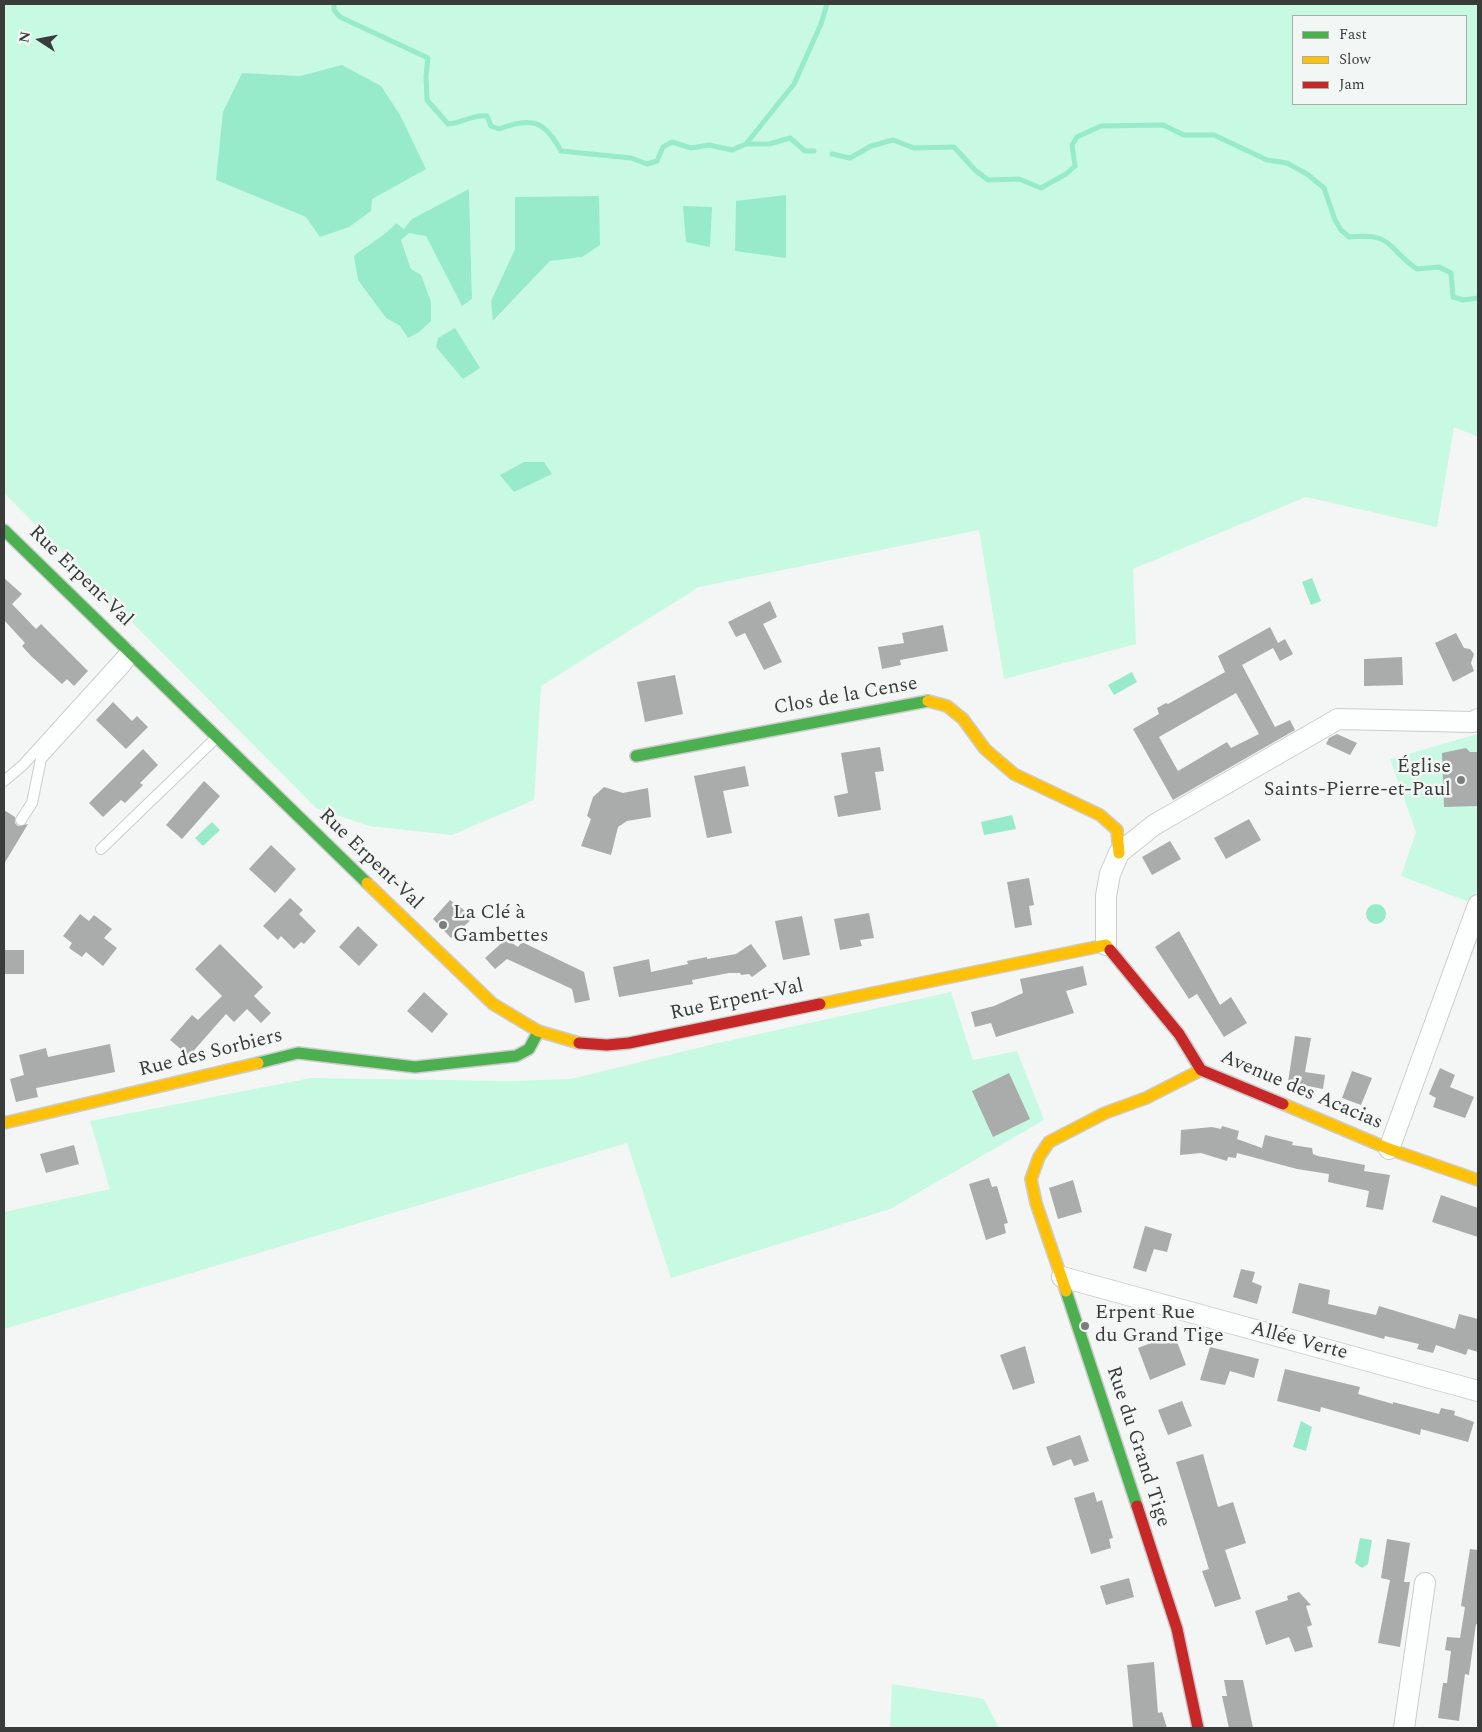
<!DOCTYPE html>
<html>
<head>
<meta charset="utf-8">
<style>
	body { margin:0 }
	#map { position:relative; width:1482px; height:1732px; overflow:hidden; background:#f3f6f5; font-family:Spectral,serif }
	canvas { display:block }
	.frame { position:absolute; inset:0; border:5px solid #3a3c3b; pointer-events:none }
	.legend { position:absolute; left:1292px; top:15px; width:175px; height:90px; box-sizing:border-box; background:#f2f7f5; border:1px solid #a8acab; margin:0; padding:6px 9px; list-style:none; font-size:15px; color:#3a3c3b }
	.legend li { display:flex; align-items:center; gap:10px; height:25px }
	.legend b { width:25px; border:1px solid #a8acab }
	.north { position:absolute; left:15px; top:15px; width:50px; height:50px; -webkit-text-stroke:4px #f2f7f5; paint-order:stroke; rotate:281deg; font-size:14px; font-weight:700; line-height:20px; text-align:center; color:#3a3c3b }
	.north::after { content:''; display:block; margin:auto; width:18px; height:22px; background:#3a3c3b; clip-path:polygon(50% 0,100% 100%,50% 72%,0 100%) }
</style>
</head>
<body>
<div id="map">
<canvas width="1482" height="1732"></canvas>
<div class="frame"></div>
<ul class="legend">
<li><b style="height:6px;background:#4caf50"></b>Fast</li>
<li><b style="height:6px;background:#ffc107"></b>Slow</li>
<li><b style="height:6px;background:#c62828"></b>Jam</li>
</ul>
<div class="north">N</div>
</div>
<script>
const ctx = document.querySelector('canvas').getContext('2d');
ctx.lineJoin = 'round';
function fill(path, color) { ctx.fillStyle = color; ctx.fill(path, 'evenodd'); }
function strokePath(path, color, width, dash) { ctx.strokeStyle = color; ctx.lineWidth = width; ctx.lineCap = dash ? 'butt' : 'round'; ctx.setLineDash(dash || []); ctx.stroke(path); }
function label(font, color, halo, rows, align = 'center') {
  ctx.font = font + ' Spectral,serif'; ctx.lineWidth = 5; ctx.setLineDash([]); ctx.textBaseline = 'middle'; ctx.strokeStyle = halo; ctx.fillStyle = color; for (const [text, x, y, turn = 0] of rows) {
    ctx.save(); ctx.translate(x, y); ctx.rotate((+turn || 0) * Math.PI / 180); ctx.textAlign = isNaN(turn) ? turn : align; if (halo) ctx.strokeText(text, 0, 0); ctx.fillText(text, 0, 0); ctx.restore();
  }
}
fill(new Path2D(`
	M4 4H1478V437L1454 427 1437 527 1306 497 1133 569 1136 644 1004 679 979 530 699 587 541 686 534 800 452 835 369 826 316 808 4 493ZM1293 16H1466V104H1293ZM242 73 301 76 306 217 216 180ZM469 189 472 299 462 305 426 235 409 233 401 240 411 269 408 338 400 326 385 318 367 245 381 239 396 223 404 229ZM515 249 582 257 550 261 494 321 491 301Z
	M1478 734V888L1472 903 1401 876 1416 832 1390 759Z
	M951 992 973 1060 1017 1051 1044 1120 890 1209 671 1278 627 1143 4 1329V1212L110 1189 90 1121 311 1078 512 1081 571 1079 718 1043Z
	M892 1684 984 1699 999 1728H890Z`), '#c8f9e3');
fill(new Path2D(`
	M342 65 381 86 400 115 426 169 372 199 371 211 349 227 320 237 306 217 216 180 223 112 242 73 301 76Z
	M469 189 472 299 462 306 426 236 409 233 401 240 411 269 421 275 431 302V321L419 332 408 338 400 326 386 318 358 280 354 256C368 244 384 237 396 223L404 229 412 219Z
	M786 195V258L735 251 736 201Z
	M599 196 600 245 582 257 550 261 493 321 491 301 515 249V197Z
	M683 206 712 207 710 247 686 242Z
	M455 328 480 368 463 379 436 347 438 338Z
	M524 462H544L552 474 514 492 500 475Z
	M1312 578 1321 601 1311 605 1302 582Z
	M1132 672 1137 682 1114 695 1108 685Z
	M1012 815 1016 829 984 835 981 822Z
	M212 822 220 830 203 846 195 838Z
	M1366 914a10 10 0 1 1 20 0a10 10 0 1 1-20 0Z
	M1301 1421 1312 1427 1306 1451 1293 1447Z
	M1360 1538 1372 1540 1368 1564 1362 1568 1355 1563Z`), '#97ebca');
strokePath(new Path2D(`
	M334 4V10L340 17 428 58 426 76 427 100 448 124C463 123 473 114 487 116L491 126 499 129C532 116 545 121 561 151L631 158 647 164 657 161 663 147 672 142 691 148 709 145 732 150 746 144H769L790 138 805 151H814
	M746 144 794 84 821 24 827 4
	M832 154 850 158 871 146 893 140 914 148 954 147 975 170 988 180 1019 179 1041 188 1066 174 1075 166 1072 145 1077 137 1101 126 1163 125 1184 135H1214L1267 160 1287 163 1307 174 1324 188 1335 220 1341 230 1349 237C1395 233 1385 247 1417 269L1439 267 1451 273 1453 297 1463 300 1478 298`), '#97ebca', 5);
fill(new Path2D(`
	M4 578 22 594 12 604 36 629 41 624 88 671 74 686 67 679 62 684 31 656 22 646 25 643 4 620Z
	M770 601 777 617 763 624 782 662 764 670 745 633 736 637 728 622Z
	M943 625 948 651 900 660 901 665 882 669 878 647 904 643 902 633Z
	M1270 627 1278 643 1285 639 1293 654 1280 661 1273 648 1242 665 1275 727 1290 720 1295 730 1173 800 1133 729 1159 714 1157 708 1166 703 1168 704 1225 672 1218 656ZM1236 693 1259 734 1231 748 1227 742 1178 771 1159 737Z
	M1456 633 1464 648 1470 649 1474 654 1471 663 1474 671 1453 682 1435 643Z
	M1402 657 1403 685 1364 686V659Z
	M675 675 683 714 645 722 637 682Z
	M113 702 132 721 137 716 148 727 126 749 96 720Z
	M1337 734 1357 743 1350 755 1326 744 1329 738Z
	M880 747 884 771 875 772 881 810 838 817 834 796 848 793 841 753Z
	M1466 748 1470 752H1478V806L1444 807 1442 753Z
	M143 749 158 765 140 783 143 785 125 803 121 800 103 817 89 803Z
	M745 766 749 786 723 791 732 833 707 838 694 776Z
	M204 781 220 796 182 839 166 825Z
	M604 787 623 793 648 788 651 817 627 821 618 827 611 855 581 846 591 819 587 816 593 797Z
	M4 810 15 817V823L18 826 28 824 4 864Z
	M1249 819 1261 840 1226 859 1214 838Z
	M1170 841 1181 859 1152 875 1142 857Z
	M271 845 296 869 275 893 249 869Z
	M1029 878 1034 905 1029 906 1032 925 1015 928 1007 882Z
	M290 898 303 910 299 914 316 931 304 944 301 942 294 949 281 936 278 940 263 926Z
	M450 900 474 917 451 938 433 919Z
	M869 913 874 938 860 940 862 946 840 950 834 919Z
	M80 914 89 921 94 915 112 929 104 938 117 948 103 966 86 952 82 957 69 948 72 943 63 936Z
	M802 916 810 955 783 960 775 921Z
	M358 926 378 945 359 966 339 947Z
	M1179 931 1220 1005 1231 997 1247 1023 1224 1037 1197 994 1189 999 1155 947Z
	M506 939 518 947 522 942 584 972 590 1000 575 1003 572 989 507 959 495 969 485 958Z
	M220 944 263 987 254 996 271 1013 261 1023 247 1009 234 1022 226 1014 189 1056 170 1040 192 1015 198 1020 222 996 195 969Z
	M751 944 767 966 752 977 749 974 741 975 740 973H729L692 980 693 984 619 997 613 967 649 959 651 972 688 964 687 961 707 957V959L736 954Z
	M4 950H24V974H4Z
	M1083 966 1087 985 1066 991 1074 1013 996 1037 991 1023 975 1027 971 1012 994 1006 1023 993 1020 979Z
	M424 992 448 1014 432 1033 407 1011Z
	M1295 1036 1311 1038 1305 1072 1325 1075 1323 1089 1288 1082Z
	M110 1044 115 1072 36 1088 38 1097 16 1102 10 1079 24 1075 19 1055 46 1048 48 1057Z
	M1440 1068 1455 1075 1450 1087 1474 1097 1465 1118 1433 1107 1436 1098 1429 1094Z
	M1352 1071 1372 1078 1361 1105 1342 1098Z
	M1009 1073 1030 1119 993 1137 972 1091Z
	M1222 1126 1239 1131 1237 1139 1262 1148 1265 1135 1293 1142 1292 1145 1312 1148 1313 1154 1318 1156 1365 1165 1364 1171 1390 1175 1383 1210 1366 1207 1369 1191 1328 1182 1329 1174 1297 1169 1237 1153 1236 1158 1228 1157 1227 1161 1201 1153 1180 1155 1181 1130 1212 1127 1221 1129Z
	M74 1145 79 1164 46 1173 40 1154Z
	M989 1178 992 1187 997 1186 1008 1223 1004 1224 1006 1233 986 1240 969 1184Z
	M1073 1180 1082 1212 1058 1219 1049 1188Z
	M1441 1195 1478 1208V1237L1432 1222Z
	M1145 1226 1172 1234 1167 1252 1154 1249 1146 1272 1133 1268Z
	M1241 1269 1255 1272 1252 1282 1262 1286 1257 1304 1233 1297Z
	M1299 1283 1330 1290 1328 1304 1376 1315 1379 1306 1455 1329 1459 1314 1478 1319V1352L1468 1349 1466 1355 1436 1345 1433 1353 1417 1349 1419 1344 1385 1336 1384 1339 1292 1313Z
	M1174 1334 1186 1365 1150 1380 1138 1348Z
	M1025 1346 1035 1383 1013 1390 1000 1355Z
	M1210 1347 1259 1359 1254 1378 1230 1371 1225 1385 1200 1380Z
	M1285 1369 1360 1387 1358 1394 1393 1404V1402L1439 1414 1441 1408 1455 1411 1454 1415 1474 1422 1468 1442 1421 1429 1420 1435 1321 1407 1320 1412 1277 1401Z
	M1182 1401 1192 1426 1168 1435 1158 1410Z
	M1080 1435 1089 1461 1074 1466 1071 1459 1053 1466 1046 1447Z
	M1203 1454 1218 1507 1233 1502 1246 1543 1225 1550 1241 1599 1215 1607 1202 1571 1209 1569 1176 1462Z
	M1094 1492 1097 1502 1102 1500 1113 1538 1109 1539 1111 1548 1091 1554 1074 1498Z
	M1387 1539 1410 1543 1404 1582H1410L1400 1647 1378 1643 1390 1580 1381 1578Z
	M1470 1549 1478 1550V1625L1476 1624 1469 1675 1465 1674 1459 1721 1438 1718 1443 1683H1447L1451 1651 1445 1650 1447 1637 1460 1638 1465 1607 1461 1606Z
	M1129 1578 1134 1597 1106 1605 1100 1586Z
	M1299 1592 1311 1605 1306 1606 1312 1625 1307 1627 1313 1647 1295 1652 1289 1637 1266 1645 1255 1611 1288 1600 1287 1596Z
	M1154 1662 1158 1713 1162 1712 1167 1728H1133L1127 1665Z
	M1224 1680H1243L1253 1728H1229L1222 1696H1227Z`), '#aaacac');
const lane = new Path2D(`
	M4 781 23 765 128 649
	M21 820 32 803 41 759 125 667 133 655
	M101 849 217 737`);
const street = new Path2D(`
	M1106 945V896L1110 874 1119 853 1154 825 1338 719 1473 722 1478 719
	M1389 1149 1478 905
	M1062 1277 1478 1391
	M1404 1728 1425 1583`);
const fast = new Path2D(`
	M4 530 367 883
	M636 756 928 701
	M258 1063 298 1053 415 1067 516 1056 529 1049 538 1032
	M1066 1291 1137 1506`);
const slow = new Path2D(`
	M928 701 947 706 963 719 985 749 1014 774 1100 815 1117 830 1119 853
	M367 883 493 1004 538 1031 579 1043
	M820 1004 1106 945 1110 950
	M1283 1104 1389 1149 1478 1180
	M4 1123 258 1063
	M1066 1291 1036 1203 1031 1179 1039 1157 1049 1142 1105 1113 1146 1098 1201 1070`);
const jam = new Path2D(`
	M1110 950 1179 1034 1201 1070 1283 1104
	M579 1043 607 1045 629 1043 820 1004
	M1137 1506 1177 1629 1198 1728`);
strokePath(lane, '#cbcdcc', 12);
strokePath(street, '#cbcdcc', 22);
strokePath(fast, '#cbcdcc', 14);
strokePath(slow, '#cbcdcc', 14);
strokePath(jam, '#cbcdcc', 14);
strokePath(lane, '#fdfefe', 10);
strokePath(street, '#fdfefe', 20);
strokePath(fast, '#4caf50', 11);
strokePath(slow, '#ffc107', 11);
strokePath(jam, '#c62828', 11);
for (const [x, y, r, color] of [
	[1461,780,5,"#7b7d7c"],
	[443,925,5,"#7b7d7c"],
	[1085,1326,5,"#7b7d7c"]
]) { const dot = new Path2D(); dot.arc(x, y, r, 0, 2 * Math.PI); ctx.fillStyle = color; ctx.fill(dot); strokePath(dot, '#f2f7f5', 2); }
label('20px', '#3a3c3b', '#f2f7f5', [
	["Rue Erpent-Val",80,577,44],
	["Clos de la Cense",846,697,-10],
	["Rue Erpent-Val",370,860,44],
	["Rue Erpent-Val",737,1001,-12],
	["Rue des Sorbiers",211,1054,-14],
	["Avenue des Acacias",1301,1091,23],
	["Allée Verte",1299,1342,15],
	["Rue du Grand Tige",1137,1447,72]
]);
label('20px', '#3a3c3b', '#f2f7f5', [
	["Église",1451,768,"right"],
	["Saints-Pierre-et-Paul",1451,791,"right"],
	["La Clé à",453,914],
	["Gambettes",453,937],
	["Erpent Rue",1095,1314],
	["du Grand Tige",1095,1337]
], 'left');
</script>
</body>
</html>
